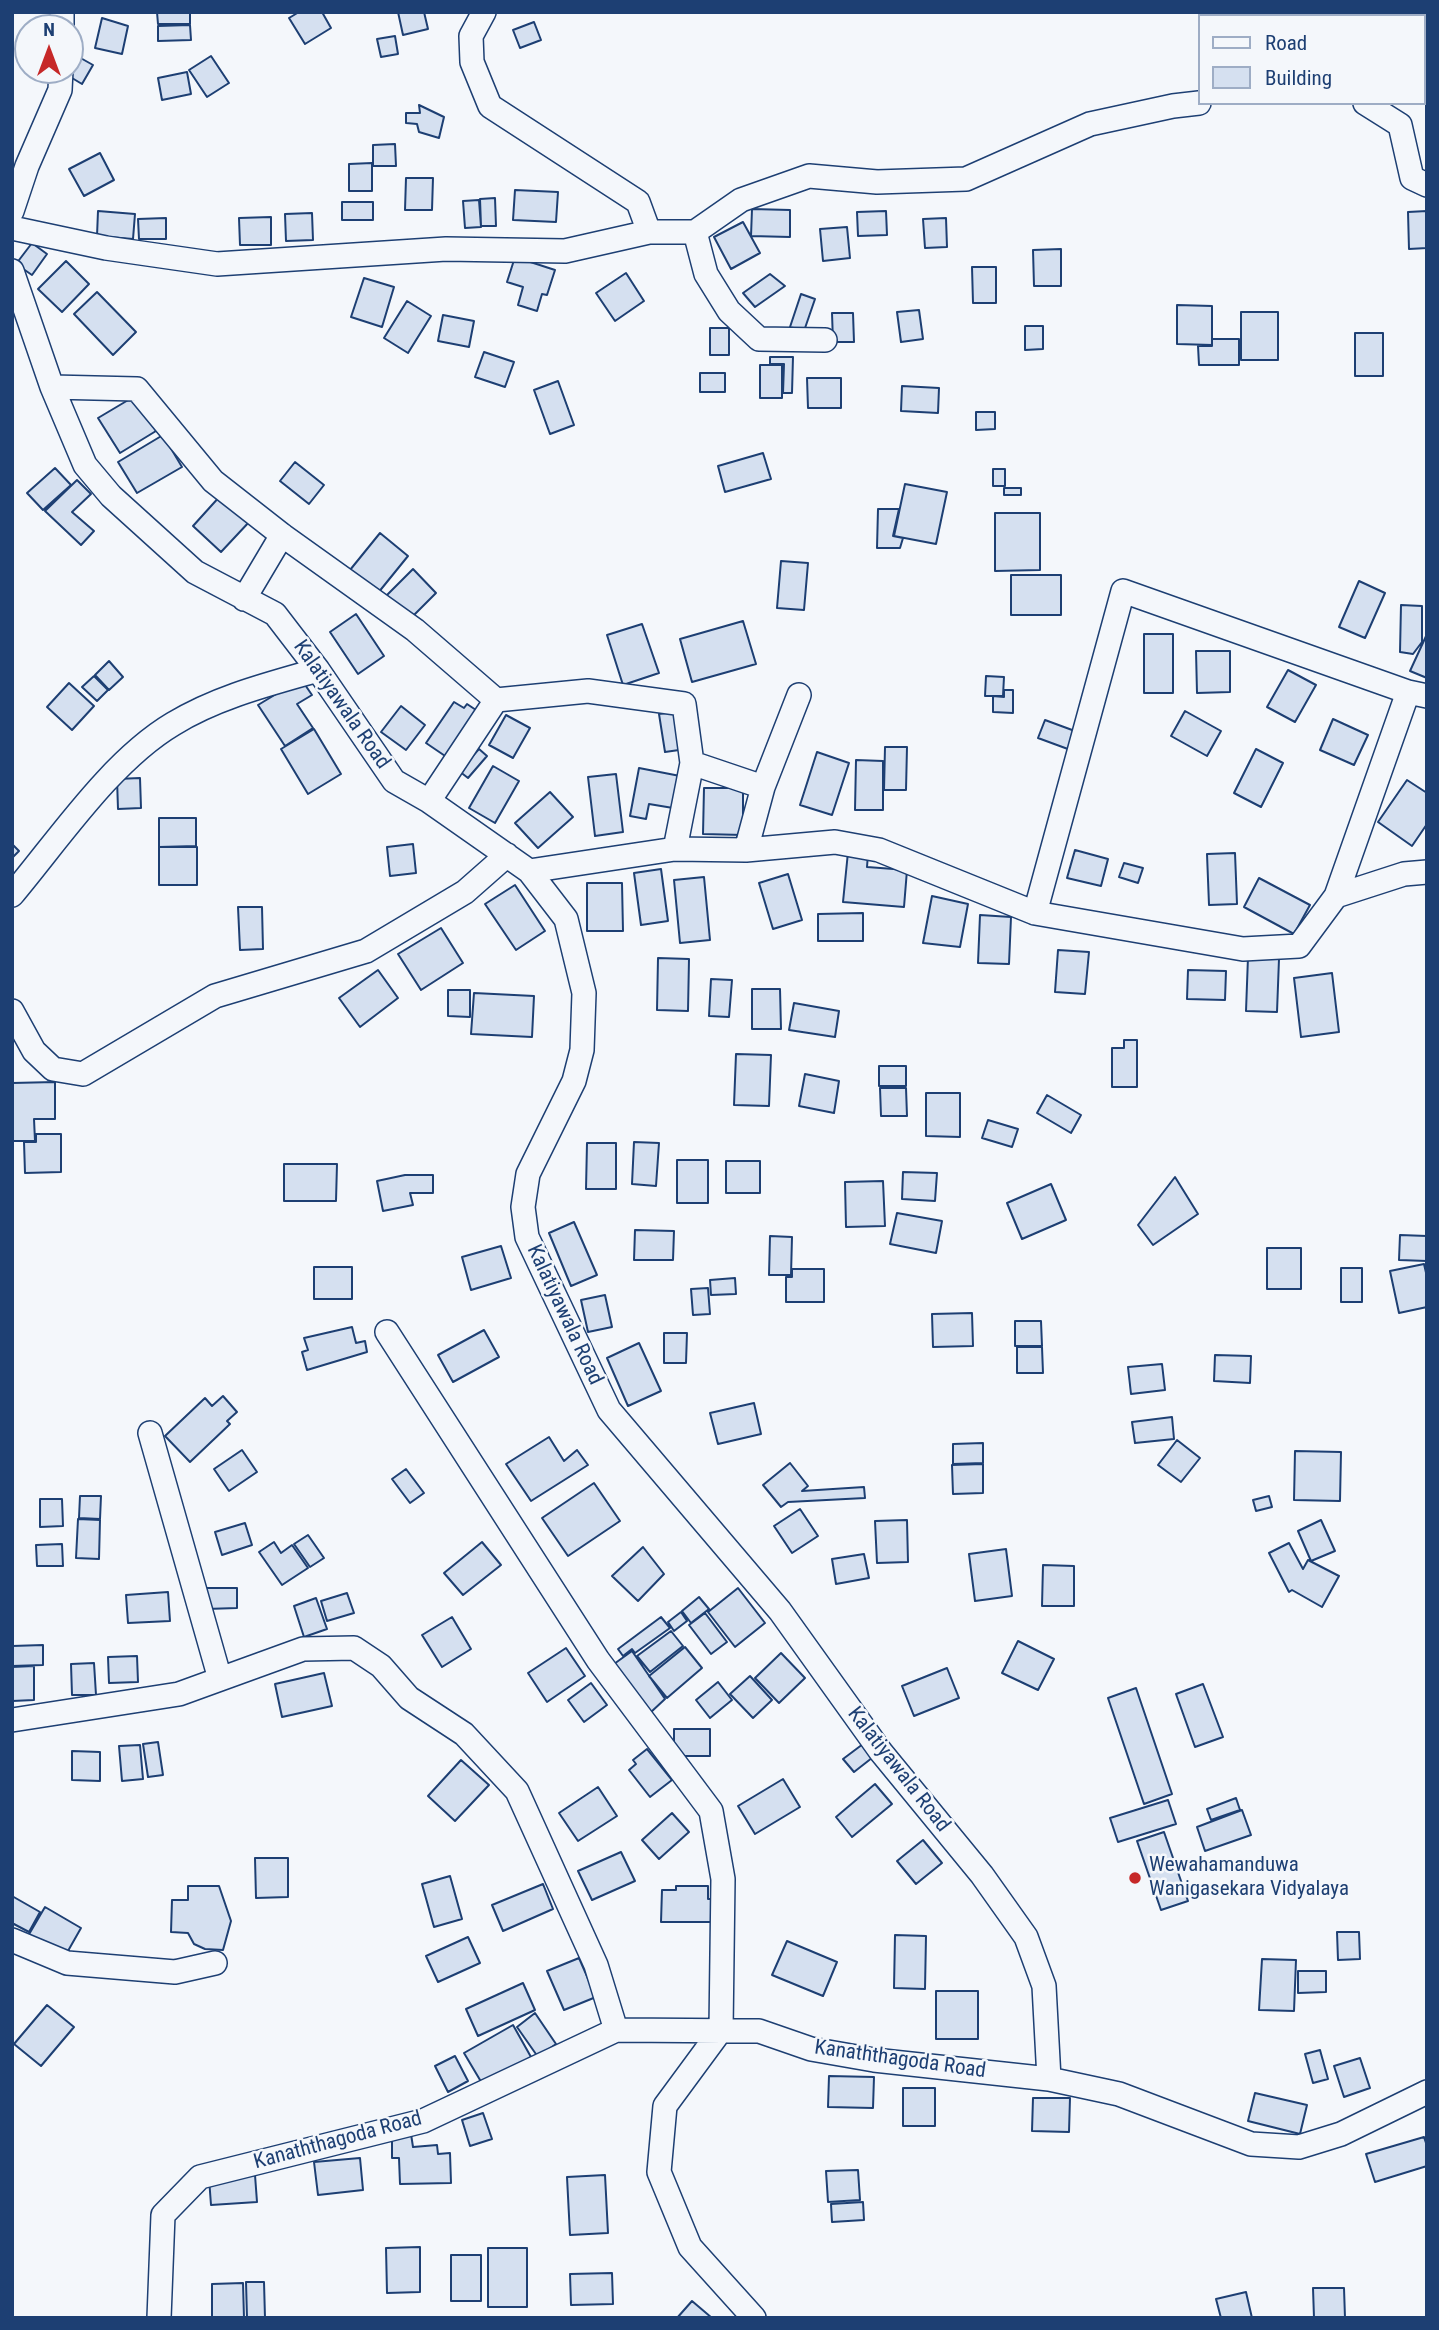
<!DOCTYPE html>
<html>
<head>
<meta charset="utf-8">
<style>
	body { margin:0 }
	#map { position:relative; width:1439px; height:2330px; overflow:hidden; background:#f4f7fb; font-family:"Roboto Condensed",sans-serif }
	canvas { display:block }
	.frame { position:absolute; inset:0; border:14px solid #1d3f73; pointer-events:none }
	.legend { position:absolute; left:1198px; top:14px; width:228px; height:91px; box-sizing:border-box; background:#f4f7fb; border:2px solid #9eadc5; margin:0; padding:9px 12px; list-style:none; font-size:21px; color:#1d3f73 }
	.legend li { display:flex; align-items:center; gap:14px; height:35px }
	.legend b { width:35px; border:2px solid #9eadc5 }
	.north { position:absolute; left:14px; top:14px; width:70px; height:70px; box-sizing:border-box; background:#f4f7fb; border:2px solid #9eadc5; border-radius:50%; rotate:0deg; font-size:19px; font-weight:700; line-height:28px; text-align:center; color:#1d3f73 }
	.north::after { content:''; display:block; margin:auto; width:24px; height:32px; background:#c62828; clip-path:polygon(50% 0,100% 100%,50% 72%,0 100%) }
</style>
</head>
<body>
<div id="map">
<canvas width="1439" height="2330"></canvas>
<div class="frame"></div>
<ul class="legend">
<li><b style="height:9px;background:#f4f7fb"></b>Road</li>
<li><b style="height:19px;background:#d5e0f0"></b>Building</li>
</ul>
<div class="north">N</div>
</div>
<script>
const ctx = document.querySelector('canvas').getContext('2d');
ctx.lineJoin = 'round';
function fill(path, color) { ctx.fillStyle = color; ctx.fill(path, 'evenodd'); }
function strokePath(path, color, width, dash) { ctx.strokeStyle = color; ctx.lineWidth = width; ctx.lineCap = dash ? 'butt' : 'round'; ctx.setLineDash(dash || []); ctx.stroke(path); }
function label(font, color, halo, rows, align = 'center') {
  ctx.font = font + ' "Roboto Condensed",sans-serif'; ctx.lineWidth = 5; ctx.setLineDash([]); ctx.textBaseline = 'middle'; ctx.strokeStyle = halo; ctx.fillStyle = color; for (const [text, x, y, turn = 0] of rows) {
    ctx.save(); ctx.translate(x, y); ctx.rotate((+turn || 0) * Math.PI / 180); ctx.textAlign = isNaN(turn) ? turn : align; if (halo) ctx.strokeText(text, 0, 0); ctx.fillText(text, 0, 0); ctx.restore();
  }
}
const building = new Path2D(`
	M157 12H190V24H158Z
	M299 12H322L331 28 305 44 289 18Z
	M398 12H424L428 29 403 35Z
	M102 18 128 26 122 54 95 48Z
	M534 22 541 40 520 48 513 30Z
	M190 25 191 40 158 41V26Z
	M395 36 398 54 381 57 377 39Z
	M77 56 93 65 82 84 67 75Z
	M211 56 229 83 207 97 189 70Z
	M187 72 191 94 162 100 158 78Z
	M419 105 444 117 439 138 419 132 417 124 406 123V113H420Z
	M395 144 396 166H373V145Z
	M100 153 114 180 84 196 69 169Z
	M372 163V191H349V164Z
	M406 178H433L432 210H405Z
	M515 190 558 192 556 222 513 220Z
	M495 198 496 226H481L480 199Z
	M479 200 481 227 465 228 463 201Z
	M342 202H373V220H342Z
	M752 209 790 210V237L751 236Z
	M98 211 135 214 133 239 97 236Z
	M886 211 887 235 858 236 857 212Z
	M1427 211V248L1409 249 1408 212Z
	M312 213 313 240 286 241 285 214Z
	M271 217V245H240L239 218Z
	M166 218V239H139L138 219Z
	M946 218 947 247 925 248 923 219Z
	M743 222 760 253 731 269 714 237Z
	M847 227 850 258 823 261 820 229Z
	M32 243 47 254 32 275 16 264Z
	M1061 249V286H1034L1033 250Z
	M515 257 555 270 547 295 542 294 537 311 518 305 523 287 507 282Z
	M66 261 89 284 62 312 38 289Z
	M972 267H996V303H973Z
	M626 273 644 301 615 321 596 293Z
	M770 274 785 286 755 307 743 293Z
	M364 278 394 287 382 327 351 317Z
	M97 292 136 332 113 355 74 314Z
	M801 294 815 299 804 331 790 327Z
	M407 301 431 316 408 353 384 338Z
	M1177 305 1212 306V345L1177 344Z
	M919 310 923 339 901 342 897 312Z
	M1241 312H1278V360H1241Z
	M832 313H853L854 342H833Z
	M443 315 474 321 469 347 438 341Z
	M1025 326H1043V349L1025 350Z
	M710 328H729V355H710Z
	M1355 333H1383V376H1355Z
	M1212 339H1239V365H1199L1198 346H1212Z
	M484 352 514 362 505 387 475 377Z
	M770 357H793L792 393H783L784 364H770Z
	M760 365H782V398H760Z
	M700 373H725V392H700Z
	M807 378H841V408H808Z
	M558 381 574 425 550 434 534 390Z
	M902 386 939 388 938 413 901 411Z
	M135 396 156 431 120 453 98 418Z
	M976 412H995V429L976 430Z
	M163 435 182 467 137 493 118 462Z
	M763 453 771 479 725 492 718 466Z
	M295 462 324 485 309 504 280 481Z
	M55 468 71 485 43 510 27 493Z
	M993 469H1005V486H993Z
	M77 480 91 494 72 512 94 531 81 545 45 511Z
	M905 484 947 492 936 544 894 536Z
	M1004 488H1021V495H1004Z
	M221 495 250 521 221 552 193 526Z
	M878 509H899L893 536 903 538 900 548H877Z
	M995 513H1040V570L995 571Z
	M380 533 408 556 378 593 350 570Z
	M781 561 808 563 804 610 777 608Z
	M413 569 436 593 407 622 384 598Z
	M1011 575H1061V615H1011Z
	M1359 581 1385 593 1365 638 1339 627Z
	M1401 605 1422 606V642L1413 654 1400 652Z
	M356 614 384 656 358 674 330 632Z
	M743 621 756 664 692 682 680 639Z
	M642 624 659 673 623 685 607 635Z
	M1144 634H1173V693H1144Z
	M1427 634V678L1410 671Z
	M1196 651H1230V692L1197 693Z
	M109 661 123 677 109 690 95 675Z
	M1288 670 1316 685 1295 722 1267 707Z
	M94 676 108 690 97 701 82 687Z
	M986 676 1004 677 1003 696H985Z
	M301 679 312 695 297 704 313 728 285 746 258 705Z
	M69 683 94 706 72 730 47 707Z
	M1004 690H1013V713L993 712V696L1004 697Z
	M454 702 464 708 467 704 482 714 451 760 426 743Z
	M401 706 425 725 406 750 381 732Z
	M680 711 686 749 665 752 659 714Z
	M1185 711 1221 731 1207 756 1171 736Z
	M506 715 530 728 513 758 489 745Z
	M1333 719 1368 735 1354 765 1320 750Z
	M1045 720 1083 734 1076 752 1038 738Z
	M314 729 341 774 308 794 281 749Z
	M885 747H907L906 790H884Z
	M479 749 487 756 468 778 459 771Z
	M1256 749 1283 763 1261 807 1234 793Z
	M817 752 849 763 832 815 800 805Z
	M856 760 883 761V810H855Z
	M493 766 519 781 495 823 469 808Z
	M639 768 680 776 673 808 649 804 646 819 630 816Z
	M616 774 623 832 595 836 588 777Z
	M140 778 141 808 118 809 117 779Z
	M1407 780 1427 793V824L1412 846 1378 822Z
	M704 788H743V835L703 834Z
	M550 792 573 817 538 848 515 823Z
	M159 818H196V846L159 847Z
	M12 844 19 851 12 858Z
	M413 844 416 873 390 876 387 847Z
	M159 847H197V885H159Z
	M1075 850 1108 859 1101 886 1067 878Z
	M848 852 868 854 867 867 907 870 904 907 843 902Z
	M1235 853 1237 904 1209 905 1207 854Z
	M1124 863 1143 868 1138 883 1119 877Z
	M661 869 668 921 641 925 634 873Z
	M788 874 802 920 773 929 759 883Z
	M704 877 710 940 680 943 674 880Z
	M1259 878 1310 905 1294 934 1244 907Z
	M587 883H622L623 931H587Z
	M515 885 545 931 516 950 485 904Z
	M932 896 968 904 960 947 923 943Z
	M238 907H262L263 949 240 950Z
	M863 913V941H818V914Z
	M980 915 1011 917 1009 964 978 963Z
	M441 928 463 963 421 990 398 954Z
	M1058 950 1089 952 1085 994 1055 992Z
	M1248 957 1279 959 1277 1012 1246 1011Z
	M658 958 689 959 688 1011 657 1010Z
	M378 970 398 998 360 1027 339 998Z
	M1188 970 1226 971 1225 1000 1187 999Z
	M1332 973 1339 1032 1301 1037 1294 978Z
	M711 979 732 980 729 1017 709 1016Z
	M752 989H780L781 1029H752Z
	M448 990H470V1017L448 1016Z
	M474 993 534 996 532 1037 471 1034Z
	M794 1003 839 1011 835 1037 789 1030Z
	M1124 1040H1137V1087H1112V1048H1124Z
	M736 1054 771 1055 769 1106 734 1105Z
	M879 1066H906V1086H879Z
	M805 1074 839 1081 834 1113 799 1106Z
	M55 1082V1119H34L35 1141H12V1083Z
	M880 1088H906L907 1116H881Z
	M926 1093H960V1137L926 1136Z
	M1047 1095 1081 1115 1071 1133 1037 1113Z
	M988 1120 1018 1129 1012 1147 982 1138Z
	M36 1134H61V1172L25 1173 24 1142H36Z
	M634 1142 659 1143 656 1186 632 1184Z
	M587 1143H616V1189H586Z
	M677 1160H708V1203H677Z
	M726 1161H760V1193H726Z
	M284 1164H337L336 1201H284Z
	M903 1172 937 1173 935 1201 902 1199Z
	M405 1175H433V1193H410L413 1205 383 1211 377 1181Z
	M1175 1177 1198 1214 1153 1245 1138 1225Z
	M883 1181 885 1226 846 1227 845 1182Z
	M1051 1184 1066 1220 1022 1239 1007 1203Z
	M897 1213 942 1221 936 1253 890 1244Z
	M574 1222 597 1275 571 1286 549 1233Z
	M635 1230 674 1231 673 1260H634Z
	M1400 1235 1427 1236V1261L1399 1260Z
	M770 1236 792 1237 791 1275H769Z
	M501 1246 511 1278 471 1290 462 1257Z
	M1267 1248H1301V1289H1267Z
	M1424 1264 1427 1277V1307L1399 1313 1390 1271Z
	M314 1267H352V1299H314Z
	M1341 1268H1362V1302H1341Z
	M792 1269H824V1302H786V1277H792Z
	M735 1278 736 1294 711 1295 710 1280Z
	M708 1288 710 1314 693 1315 691 1289Z
	M605 1295 612 1327 588 1332 581 1300Z
	M972 1313 973 1346 933 1347 932 1314Z
	M1015 1321H1041L1042 1346H1015Z
	M352 1327 356 1343 365 1341 367 1352 307 1370 302 1352 308 1350 304 1338Z
	M484 1330 499 1357 453 1382 438 1355Z
	M664 1333H687L686 1363H664Z
	M639 1343 661 1391 628 1406 607 1358Z
	M1017 1347H1042L1043 1373H1017Z
	M1215 1355 1251 1356 1250 1383 1214 1381Z
	M1162 1364 1165 1390 1131 1394 1128 1367Z
	M223 1396 237 1412 227 1421 230 1424 190 1462 165 1436 205 1398 212 1406Z
	M754 1403 761 1434 718 1444 710 1413Z
	M1172 1417 1174 1439 1135 1443 1132 1422Z
	M549 1437 564 1461 577 1450 588 1465 531 1501 506 1464Z
	M1177 1440 1200 1458 1181 1482 1158 1465Z
	M983 1443V1463L953 1464V1444Z
	M242 1450 257 1472 229 1491 214 1469Z
	M1295 1451 1341 1452 1340 1501 1294 1500Z
	M790 1463 808 1486 802 1491 864 1487 865 1498 788 1502 781 1507 763 1485Z
	M983 1464V1493L953 1494 952 1465Z
	M406 1469 424 1493 410 1503 392 1479Z
	M594 1483 620 1521 568 1556 542 1518Z
	M80 1496H101L100 1519 79 1518Z
	M1269 1496 1272 1507 1256 1511 1253 1500Z
	M40 1499H62L63 1526 40 1527Z
	M800 1509 818 1536 792 1553 774 1526Z
	M78 1519 100 1520 99 1559 76 1558Z
	M907 1520 908 1562 877 1563 875 1521Z
	M1321 1520 1335 1551 1311 1561 1298 1531Z
	M245 1523 252 1545 222 1555 215 1532Z
	M308 1535 324 1558 310 1567 294 1544Z
	M274 1542 281 1553 292 1545 308 1568 282 1585 259 1552Z
	M482 1542 501 1565 463 1595 444 1573Z
	M1289 1543 1303 1569 1308 1560 1339 1576 1322 1607 1292 1590 1289 1592 1269 1553Z
	M62 1544 63 1566H37L36 1545Z
	M643 1547 664 1574 638 1601 612 1576Z
	M1006 1549 1012 1596 975 1601 969 1554Z
	M864 1554 869 1578 836 1584 832 1559Z
	M1043 1565 1074 1566V1606H1042Z
	M205 1588H237V1608L206 1609Z
	M738 1588 765 1623 735 1647 708 1612Z
	M168 1592 170 1621 128 1623 126 1595Z
	M347 1593 354 1613 327 1621 321 1601Z
	M699 1597 709 1609 691 1623 682 1611Z
	M316 1598 327 1629 304 1637 294 1606Z
	M681 1612 687 1621 674 1631 668 1622Z
	M705 1613 727 1642 711 1654 689 1625Z
	M452 1617 471 1649 442 1667 422 1635Z
	M661 1617 670 1628 635 1653 632 1649 623 1656 618 1649Z
	M671 1631 683 1646 650 1672 637 1656Z
	M1018 1641 1054 1659 1038 1690 1002 1673Z
	M43 1645V1665L12 1666V1646Z
	M685 1647 702 1668 667 1698 649 1676Z
	M566 1648 585 1676 547 1702 528 1673Z
	M632 1651 665 1699 650 1713 614 1664Z
	M781 1653 805 1678 779 1703 755 1678Z
	M137 1656 138 1682 109 1683 108 1657Z
	M94 1663 96 1695H72L71 1664Z
	M34 1666V1700L12 1701V1667Z
	M947 1668 959 1698 914 1716 902 1686Z
	M324 1673 332 1706 282 1717 275 1684Z
	M750 1676 772 1700 753 1718 730 1694Z
	M718 1682 732 1700 710 1718 696 1700Z
	M591 1683 607 1705 584 1722 568 1700Z
	M1203 1684 1223 1737 1195 1747 1176 1694Z
	M1136 1688 1172 1794 1144 1804 1108 1698Z
	M674 1729H710V1756H674Z
	M867 1741 877 1754 854 1772 843 1759Z
	M158 1742 163 1775 148 1777 143 1744Z
	M140 1745 143 1779 122 1781 119 1746Z
	M647 1749 672 1780 650 1797 629 1770 636 1764 633 1760Z
	M72 1751 100 1752V1781L72 1780Z
	M461 1760 489 1785 455 1821 428 1796Z
	M783 1779 800 1807 755 1834 738 1806Z
	M875 1784 892 1804 852 1837 836 1817Z
	M598 1787 617 1816 578 1841 559 1813Z
	M1236 1798 1240 1810 1211 1820 1207 1809Z
	M1168 1800 1176 1824 1118 1842 1110 1818Z
	M1242 1810 1251 1835 1205 1851 1197 1827Z
	M672 1813 689 1832 659 1859 642 1840Z
	M1164 1832 1188 1901 1161 1910 1137 1841Z
	M923 1840 942 1863 916 1884 897 1861Z
	M621 1852 635 1881 592 1900 578 1871Z
	M255 1858H288V1897L256 1898Z
	M450 1876 462 1919 434 1927 422 1884Z
	M543 1884 553 1909 503 1931 492 1905Z
	M188 1886H219L231 1921 223 1950 205 1949 194 1944 188 1933 171 1932 172 1900H188Z
	M676 1886H708V1899H717L716 1922H661L662 1890H676Z
	M12 1896 40 1912 29 1932 12 1923Z
	M45 1907 81 1928 64 1958 28 1936Z
	M1337 1932H1359L1360 1959 1338 1960Z
	M895 1935 926 1936 925 1989 894 1988Z
	M468 1937 480 1963 438 1982 426 1956Z
	M787 1941 837 1962 823 1996 772 1975Z
	M579 1958 596 1997 564 2010 547 1971Z
	M1262 1959 1296 1960 1294 2011 1259 2010Z
	M1298 1971H1326V1992L1298 1993Z
	M523 1983 535 2010 478 2036 466 2009Z
	M936 1991H978V2039H936Z
	M47 2005 74 2027 41 2066 14 2044Z
	M535 2013 556 2044 538 2057 517 2027Z
	M513 2025 531 2057 483 2085 464 2053Z
	M1320 2050 1328 2079 1313 2083 1305 2054Z
	M455 2056 468 2081 448 2092 435 2066Z
	M1360 2058 1370 2088 1344 2097 1334 2066Z
	M829 2076 874 2077 873 2108 828 2107Z
	M903 2088H935V2126H903Z
	M1255 2093 1307 2105 1300 2134 1248 2121Z
	M1033 2098H1070L1069 2132 1032 2131Z
	M483 2113 492 2139 470 2146 462 2120Z
	M411 2134 413 2147 437 2145 438 2154 450 2153 451 2183 400 2184 399 2158H392V2135Z
	M1424 2137 1427 2146V2166L1375 2182 1366 2154Z
	M360 2158 363 2190 318 2195 314 2162Z
	M858 2170 860 2200 828 2202 826 2171Z
	M255 2175 257 2202 211 2205 209 2178Z
	M605 2175 608 2233 570 2235 567 2177Z
	M863 2202 864 2220 832 2222 831 2204Z
	M420 2247V2292L387 2293 386 2248Z
	M488 2248H527V2307H488Z
	M451 2255H481V2301H451Z
	M612 2273 613 2304 571 2305 570 2274Z
	M246 2282H264L265 2318H247Z
	M243 2283 244 2318H212V2284Z
	M1313 2288H1344L1345 2318H1314Z
	M1246 2292 1252 2318H1221L1216 2299Z
	M692 2301 712 2318H677Z`);
fill(building, '#d5e0f0');
strokePath(building, '#1d3f73', 2);
const minor = new Path2D(`
	M484 12 471 36 472 62 490 106 638 202 649 232
	M62 28V12
	M1365 103 1400 125 1412 178 1427 185
	M12 211 27 166 60 90 61 70
	M12 228 106 248 217 264 446 249 565 251 649 232H695L741 200 809 176 877 182 966 179 1090 124 1173 106 1199 103
	M695 232 706 274 729 311 759 339 825 340
	M12 271 52 387 85 465 111 496 195 572 275 614 318 670 394 781 429 801 529 871 566 919 584 993 582 1050 574 1081 528 1174 523 1207 527 1237 609 1410 780 1611 881 1752 982 1875 1026 1937 1044 1986 1049 2079
	M52 387 137 389 213 481 282 535 415 630 496 700 588 691 684 704 692 763 763 787 746 850
	M244 599 282 535
	M763 787 799 695
	M429 801 496 700
	M675 849 692 763
	M529 871 675 849 746 850 835 842 879 850 1035 913 1243 949 1299 946 1336 896 1408 692
	M12 895C59 839 111 761 173 724 217 697 269 684 318 670
	M1336 896 1404 874 1427 872
	M1035 913 1123 591 1408 692 1427 696
	M12 1011 34 1051 53 1069 83 1074 215 996 366 951 465 892 507 855
	M387 1332 598 1660 711 1811 723 1879 721 2030 665 2106 659 2172 690 2247 754 2318
	M150 1433 220 1679
	M12 1720 179 1694 303 1649 354 1648 381 1666 409 1698 464 1734 517 1791 596 1965 616 2030
	M12 1940 67 1963 175 1972 215 1963
	M159 2318 163 2215 200 2177 423 2121 616 2030 759 2031 811 2049 874 2060 1049 2079 1119 2094 1251 2144 1299 2147 1341 2134 1427 2092`);
strokePath(minor, '#1d3f73', 26);
strokePath(minor, '#f4f7fb', 23);
for (const [x, y, r, color] of [
	[1135,1878,7,"#c62828"]
]) { const dot = new Path2D(); dot.arc(x, y, r, 0, 2 * Math.PI); ctx.fillStyle = color; ctx.fill(dot); strokePath(dot, '#f4f7fb', 2.5); }
label('21px', '#1d3f73', '#f4f7fb', [
	["Kalatiyawala Road",341,705,55],
	["Kalatiyawala Road",564,1315,65],
	["Kalatiyawala Road",898,1770,52],
	["Kanaththagoda Road",900,2060,8],
	["Kanaththagoda Road",338,2141,-15]
]);
label('21px', '#1d3f73', '#f4f7fb', [
	["Wewahamanduwa",1149,1866],
	["Wanigasekara Vidyalaya",1149,1890]
], 'left');
</script>
</body>
</html>
